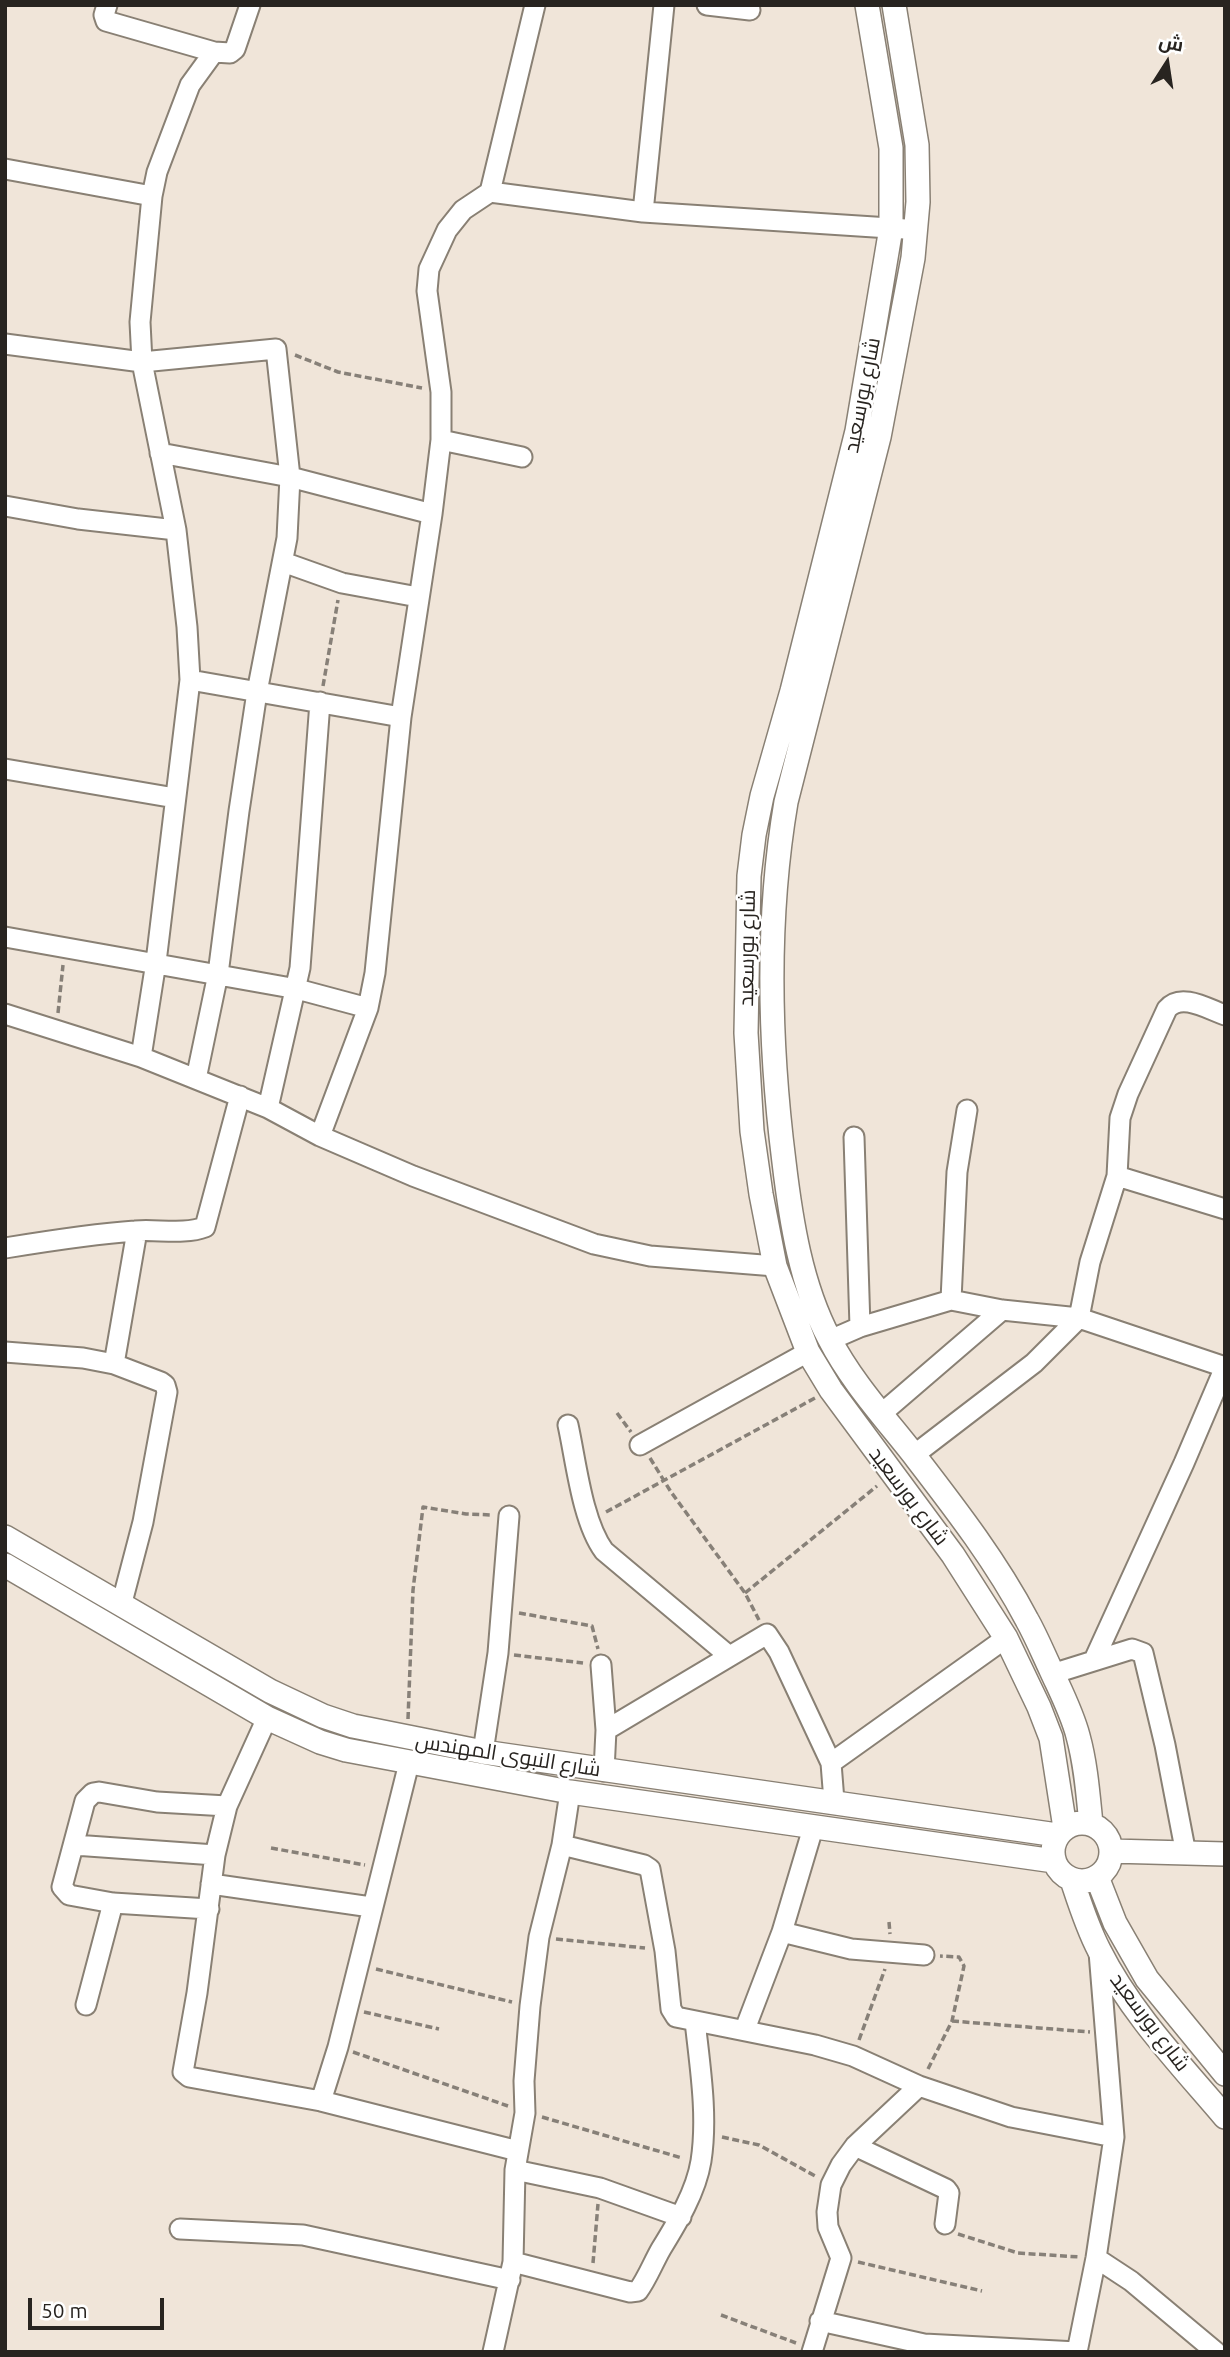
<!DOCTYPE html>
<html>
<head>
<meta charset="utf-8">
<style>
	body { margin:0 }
	#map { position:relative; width:1230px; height:2357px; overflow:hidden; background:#f0e5d9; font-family:Ubuntu,Cairo,sans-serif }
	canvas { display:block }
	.frame { position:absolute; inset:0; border:7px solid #282420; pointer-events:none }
	.north { position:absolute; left:1132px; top:28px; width:70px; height:70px; -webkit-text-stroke:5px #fff; paint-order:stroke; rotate:12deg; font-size:19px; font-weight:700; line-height:28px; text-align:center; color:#282420 }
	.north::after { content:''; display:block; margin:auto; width:24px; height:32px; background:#282420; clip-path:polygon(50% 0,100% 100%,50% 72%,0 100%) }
	.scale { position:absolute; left:28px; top:2298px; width:136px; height:32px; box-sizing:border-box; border:4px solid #282420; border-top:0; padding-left:9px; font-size:21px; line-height:24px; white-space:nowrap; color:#282420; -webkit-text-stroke:5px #fff; paint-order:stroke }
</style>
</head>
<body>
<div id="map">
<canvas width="1230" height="2357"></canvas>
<div class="frame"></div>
<div class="north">ش</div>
<div class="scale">50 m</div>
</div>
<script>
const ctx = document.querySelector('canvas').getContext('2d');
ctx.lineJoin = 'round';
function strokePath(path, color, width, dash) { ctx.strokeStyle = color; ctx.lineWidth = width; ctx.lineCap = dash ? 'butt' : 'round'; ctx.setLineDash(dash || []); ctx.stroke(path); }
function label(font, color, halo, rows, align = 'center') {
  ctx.font = font + ' Ubuntu,Cairo,sans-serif'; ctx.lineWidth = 5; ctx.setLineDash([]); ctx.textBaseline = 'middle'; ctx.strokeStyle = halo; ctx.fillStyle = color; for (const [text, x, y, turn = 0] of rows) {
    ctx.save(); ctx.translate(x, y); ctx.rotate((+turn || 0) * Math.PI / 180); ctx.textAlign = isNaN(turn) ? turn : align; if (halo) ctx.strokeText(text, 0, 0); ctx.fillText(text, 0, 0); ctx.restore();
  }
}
const minor = new Path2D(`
	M107 5 104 15 106 21 214 52 230 53 235 49 250 5
	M707 5 750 10
	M5 169 152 196 140 322 142 362 176 530 187 627 190 680 156 962 141 1057
	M490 192 535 5
	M152 196 157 172 190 85 214 52
	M643 212 664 5
	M5 344 142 362 276 349 290 477 287 538 257 692 239 811 218 974 196 1079
	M441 440 522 457
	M160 453 290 477 432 514
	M5 506 78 519 176 530
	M283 562 342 583 418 597
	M190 680 401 717
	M5 769 175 798
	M5 937 297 989 368 1008
	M5 1014 141 1057 268 1108 320 1136 413 1176 594 1244 650 1256 775 1266
	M268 1108 300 968 320 702
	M320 1136 368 1008 375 973 401 717 432 514 441 440V392L427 291 429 269 447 230 463 210 490 192 643 212 905 229
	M854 1137 860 1327
	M1117 1176 1225 1209
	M5 1248C48 1241 91 1234 135 1231 157 1229 184 1235 205 1227L240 1096
	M951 1300 957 1172 967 1110
	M830 1340 860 1327 951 1300 1002 1310 1079 1318 1225 1367
	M5 1352 83 1358 114 1364 137 1231
	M114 1364 161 1382 165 1385 167 1392 143 1522 121 1606
	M881 1414 1002 1310
	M568 1425C576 1461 582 1521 604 1551L728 1655
	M640 1445 808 1352
	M914 1455 1034 1363 1079 1318 1090 1262 1117 1176 1120 1118 1128 1094 1167 1009C1181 992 1208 1009 1225 1015
	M1094 1660 1184 1463 1225 1367
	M601 1665 606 1730 604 1771
	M1052 1674 1132 1649 1143 1653 1165 1745 1186 1854
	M267 1718 227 1806 215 1855 197 1993 183 2072 189 2077 321 2101 518 2151
	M606 1730 767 1634 779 1652 831 1763 834 1801
	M483 1752 498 1653 509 1516
	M831 1763 1006 1638
	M74 1845 215 1855
	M562 1845 644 1865 650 1869 665 1951 671 2009 676 2017 815 2045 853 2056 919 2086 1011 2117 1114 2137
	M211 1884 371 1907
	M209 1909 113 1903 69 1895 62 1887 85 1801 93 1793 99 1792 157 1802 227 1806
	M782 1932 851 1949 924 1955
	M86 2005 113 1903
	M745 2029 782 1932 813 1828
	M321 2101 338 2047 409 1763
	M855 2146 946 2189 949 2193 945 2224
	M515 2170 600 2188 681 2217
	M180 2229 303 2235 510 2280
	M1096 2258 1131 2281 1216 2352
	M513 2262 630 2292 638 2291C647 2279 653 2263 661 2249 677 2223 696 2192 701 2161 708 2116 700 2067 695 2021
	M820 2321 924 2344 1077 2352
	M493 2352 513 2262 515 2170 525 2113 524 2081 530 2006 539 1937 562 1845 570 1792
	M812 2352 841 2258 828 2227 827 2212 831 2185 841 2165 855 2146 919 2086
	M1077 2352 1096 2258 1114 2137 1099 1952`);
const tertiary = new Path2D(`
	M867 5 891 148V228L857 431 792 691 762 796 754 835 749 876 746 1033 752 1131 761 1194 775 1266 808 1352 831 1390 953 1555 1006 1638 1039 1707 1051 1738 1065 1828
	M894 5 917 145 918 202 913 258 879 437 786 802C766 920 769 1043 784 1162 791 1221 801 1285 829 1338 851 1381 885 1418 914 1455 954 1507 996 1561 1027 1620 1036 1636 1043 1653 1051 1670 1061 1692 1072 1713 1078 1736 1086 1765 1088 1795 1091 1824
	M5 1537 270 1691 323 1716 353 1726 483 1752 1057 1835
	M5 1565 267 1718 320 1742 346 1750 570 1792 1054 1861
	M1053 1852a29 29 0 1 1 58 0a29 29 0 1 1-58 0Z
	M1111 1851 1225 1854
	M1097 1877 1115 1923 1147 1979 1225 2074
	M1072 1880C1080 1904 1087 1927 1099 1950 1130 2012 1180 2064 1225 2117`);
strokePath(minor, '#898074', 23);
strokePath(tertiary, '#898074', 26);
strokePath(new Path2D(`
	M295 355 338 372 422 388
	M323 686 338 600
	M58 1013 63 965
	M617 1413 631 1432
	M650 1458 671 1492 745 1593 759 1620
	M606 1512 815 1398
	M745 1593 877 1486
	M519 1613 592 1626 598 1649
	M514 1655 583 1663
	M408 1719 413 1590 423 1507 466 1514 493 1515
	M271 1848 365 1865
	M889 1922 890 1934
	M556 1939 645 1948
	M376 1969 512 2002
	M364 2012 439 2029
	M952 2021 1090 2032
	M859 2040 885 1969
	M353 2052 508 2106
	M928 2069 952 2021 964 1966 959 1957 940 1956
	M542 2117 682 2158
	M722 2137 759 2145 817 2177
	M958 2234 1018 2253 1080 2257
	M858 2262 982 2291
	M593 2263 598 2204
	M721 2315 796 2343`), '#878078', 3.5, [7, 3.5]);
strokePath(minor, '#fff', 19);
strokePath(tertiary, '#fff', 23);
label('21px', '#282420', '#fff', [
	["شارع بورسعيد",862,395,-79],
	["شارع بورسعيد",747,948,-89],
	["شارع بورسعيد",909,1496,53],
	["شارع النبوى المهندس",508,1755,9],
	["شارع بورسعيد",1150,2022,53]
]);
</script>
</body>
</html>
